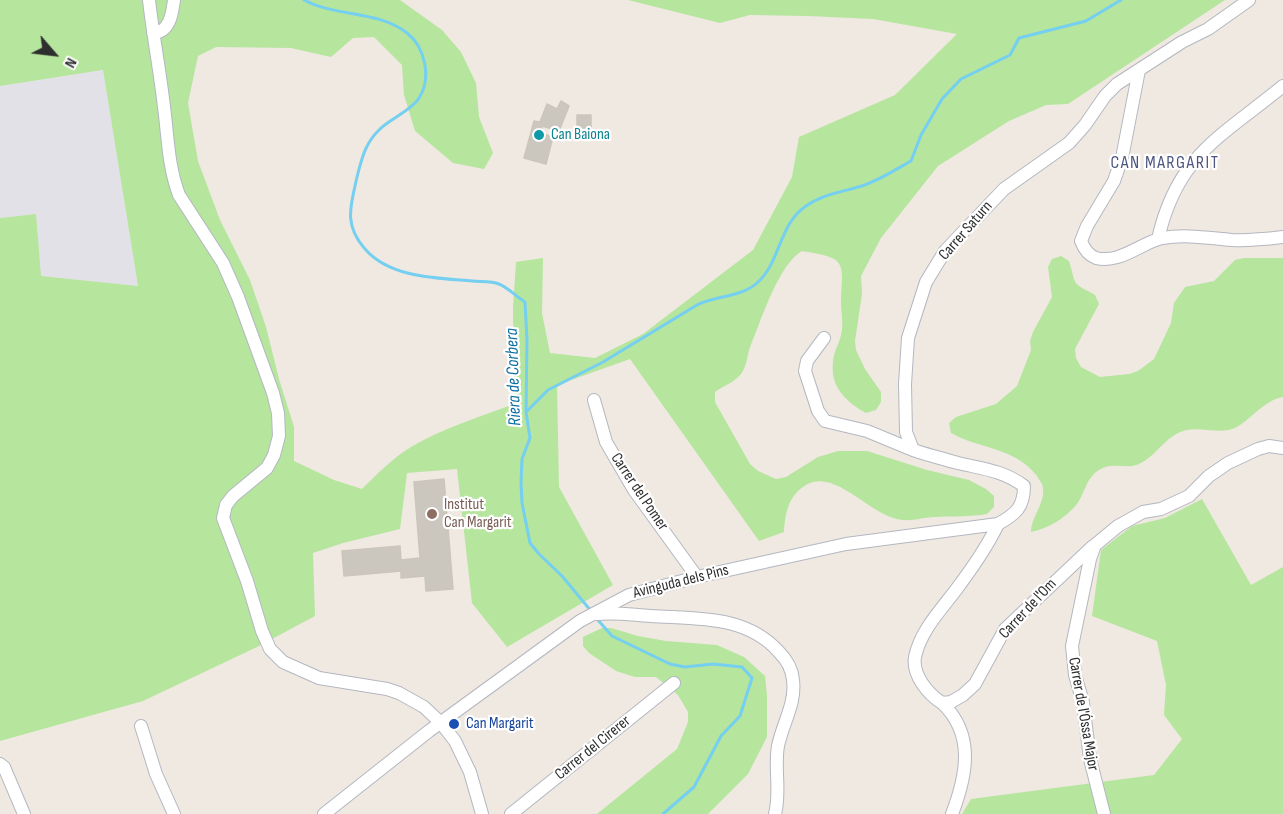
<!DOCTYPE html>
<html>
<head>
<meta charset="utf-8">
<style>
	body { margin:0 }
	#map { position:relative; width:1283px; height:814px; overflow:hidden; background:#efe9e1; font-family:"Sofia Sans Condensed",sans-serif }
	canvas { display:block }
	.north { position:absolute; left:24px; top:24px; width:60px; height:60px; -webkit-text-stroke:4px #fff; paint-order:stroke; rotate:118deg; font-size:16px; font-weight:700; line-height:24px; text-align:center; color:#2e2e2e }
	.north::after { content:''; display:block; margin:auto; width:21px; height:27px; background:#2e2e2e; clip-path:polygon(50% 0,100% 100%,50% 72%,0 100%) }
</style>
</head>
<body>
<div id="map">
<canvas width="1283" height="814"></canvas>
<div class="north">N</div>
</div>
<script>
const ctx = document.querySelector('canvas').getContext('2d');
ctx.lineJoin = 'round';
function fill(path, color) { ctx.fillStyle = color; ctx.fill(path, 'evenodd'); }
function strokePath(path, color, width, dash) { ctx.strokeStyle = color; ctx.lineWidth = width; ctx.lineCap = dash ? 'butt' : 'round'; ctx.setLineDash(dash || []); ctx.stroke(path); }
function label(font, color, halo, rows, align = 'center') {
  ctx.font = font + ' "Sofia Sans Condensed",sans-serif'; ctx.lineWidth = 4.5; ctx.setLineDash([]); ctx.textBaseline = 'middle'; ctx.strokeStyle = halo; ctx.fillStyle = color; for (const [text, x, y, turn = 0] of rows) {
    ctx.save(); ctx.translate(x, y); ctx.rotate((+turn || 0) * Math.PI / 180); ctx.textAlign = isNaN(turn) ? turn : align; if (halo) ctx.strokeText(text, 0, 0); ctx.fillText(text, 0, 0); ctx.restore();
  }
}
fill(new Path2D(`
	M103 70 138 286 40 276 36 214 0 218V86Z`), '#e3e1e8');
fill(new Path2D(`
	M0 0H400L442 30 461 52 476 83 479 117 493 153 484 169 453 163 415 131 404 95 402 65 374 37 353 38 331 57 291 48 216 47 198 56 188 103 198 161 220 220 250 280 266 327 279 379 294 427V461L334 480 362 489C377 474 393 458 411 447 443 428 480 417 514 404L513 308 516 262 543 258 542 313 550 353 595 358 643 334 753 250 792 177 799 137 895 95 957 34 873 19 807 16 750 15 720 23 628 0H1225L1068 104 1046 105 1009 121 938 166 881 238 861 276 862 294 855 341 856 350 865 369 881 392V402L876 410 866 413C846 402 830 387 833 362 833 353 839 344 841 335 844 324 841 313 841 302 843 261 847 258 802 251 778 265 761 321 750 347 747 356 747 366 741 374 735 382 723 386 715 392V402L750 464 758 471 776 479 786 477 818 457 838 451H867L927 470 969 480 986 489 994 496V507L987 514C970 517 953 516 935 517 925 517 914 521 903 520 870 518 834 464 803 487 788 497 785 515 784 532L759 541 630 359 557 385 559 487 613 585 507 647 472 603 457 469 407 473 400 529 343 543 313 553 315 616 257 647 143 701 0 741V218L36 214 41 276 138 286 103 70 0 86Z
	M1061 256 1069 261C1077 287 1070 281 1095 295L1099 304 1075 349 1076 358 1081 367 1100 377 1129 374 1138 371 1154 359 1171 323 1174 303 1185 287 1214 281 1235 260 1244 258H1283V397C1265 400 1252 418 1237 427 1222 435 1203 427 1187 430 1166 434 1157 456 1139 464 1126 470 1112 461 1099 470 1086 478 1085 493 1077 504 1066 518 1047 529 1031 532 1031 517 1045 504 1043 488 1043 484 1039 480 1037 476 1015 447 979 449 951 433L949 423 956 417 996 404 1017 386 1031 350 1030 341 1033 332 1052 297 1048 267 1052 259Z
	M1202 499 1251 585 1283 567V814H962L971 799 1154 775 1182 739 1164 715 1166 685 1157 641 1092 616 1101 550 1132 526 1165 518Z
	M602 628H611L638 636 666 641 717 645 744 657 765 676 767 696V737L748 774 708 814H597L677 749 688 722V712L678 695 656 677H635L616 671 589 653 583 646V637Z`), '#b6e59e');
strokePath(new Path2D(`
	M304 0C335 17 378 10 407 33 425 47 432 78 419 98 412 110 390 119 380 129 365 143 362 158 357 177 351 205 343 224 365 249 390 278 437 278 472 281 480 282 491 281 499 284 507 287 517 297 525 302L527 340 526 412 530 438 522 459 521 482 522 503 530 543 539 554 562 576 591 611
	M526 412 548 390 603 362 697 305C716 295 740 298 757 283 781 262 778 225 806 206 823 194 842 192 862 186 880 180 895 170 911 161L921 135 942 99 961 79 1010 55 1019 38 1086 21 1121 0
	M597 619 612 636 670 664 685 667 713 664 742 667 752 678 740 716 721 736 694 787 663 814`), '#75cff0', 3);
const building = new Path2D(`
	M561 101 569 106 559 131 542 126 541 133 553 137 546 164 524 158 534 121 540 122 547 104 557 109Z
	M577 115H591V134H577Z
	M444 479 453 589 426 591 425 576 401 578V571L344 576 342 551 400 546 401 560 420 558 414 482Z`);
fill(building, '#cbc7bf');
strokePath(building, '#cbc5ba', 1.5);
const minor = new Path2D(`
	M149 0C153 36 160 71 164 107 168 137 168 166 179 195L223 263 238 297 273 393 278 413 279 436 274 455 267 468 233 496 226 505 223 518 247 581 262 631 270 649 283 662 319 678 387 689 399 693 424 707 441 723 455 741 470 772 482 814
	M153 33C170 32 172 14 174 0
	M1139 70 1122 158 1114 181 1087 226 1081 241C1084 249 1088 255 1096 258 1120 264 1141 243 1162 238 1186 234 1208 238 1232 240 1249 241 1266 239 1283 237
	M1158 239C1177 155 1221 137 1283 86
	M824 338 807 361 805 371 818 411 825 421 867 431 913 450
	M594 400 606 442 634 490 697 577
	M998 524C988 545 975 564 961 583 945 606 921 628 915 657 912 675 928 694 942 703L951 702 963 695 975 684 1005 629 1093 546
	M597 614C616 612 633 615 651 616 698 619 746 615 779 652 787 660 792 668 793 680 796 704 783 722 778 746 774 768 781 791 775 814
	M942 703C975 734 967 775 952 814
	M141 726 156 774 174 814
	M0 764 4 767 24 814
	M324 814 429 731 580 621 629 595 697 577 846 544 998 524C1016 514 1024 507 1024 486 1002 470 983 469 958 463 943 459 928 455 913 450L906 432 905 384 908 338 926 282 945 251 1004 189 1069 143 1085 125 1105 96 1117 84 1182 42 1208 29 1249 0
	M511 814 674 683
	M1104 814 1090 759 1083 702 1075 675 1072 646 1090 559 1095 545 1118 526 1143 512 1161 509 1189 496 1209 476 1228 463 1258 449 1269 446 1283 448`);
strokePath(minor, '#b4b7c1', 14);
strokePath(minor, '#fff', 12);
for (const [x, y, r, color] of [
	[539,135,6,"#0f9aa8"],
	[432,514,6,"#8d6e63"],
	[454,724,6,"#1a4fb4"]
]) { const dot = new Path2D(); dot.arc(x, y, r, 0, 2 * Math.PI); ctx.fillStyle = color; ctx.fill(dot); strokePath(dot, '#fff', 2); }
label('16px', '#0d838f', '#fff', [
	["Can Baiona",551,135]
], 'left');
label('16px', '#2e2e2e', '#fff', [
	["Carrer Saturn",966,231,-49],
	["Carrer del Pomer",639,492,56],
	["Avinguda dels Pins",681,582,-14],
	["Carrer de l'Om",1028,609,-47],
	["Carrer de l'Óssa Major",1083,714,80],
	["Carrer del Cirerer",593,748,-39]
]);
label('16px', '#785e54', '#fff', [
	["Institut",444,505],
	["Can Margarit",444,523]
], 'left');
label('16px', '#164399', '#fff', [
	["Can Margarit",466,724]
], 'left');
ctx.letterSpacing = '1.5px';
label('18px', '#4d5680', '#fff', [
	["CAN MARGARIT",1165,163]
]);
ctx.letterSpacing = '0px';
label('italic 18px', '#0d6fa3', '#fff', [
	["Riera de Corbera",514,377,-92]
]);
</script>
</body>
</html>
